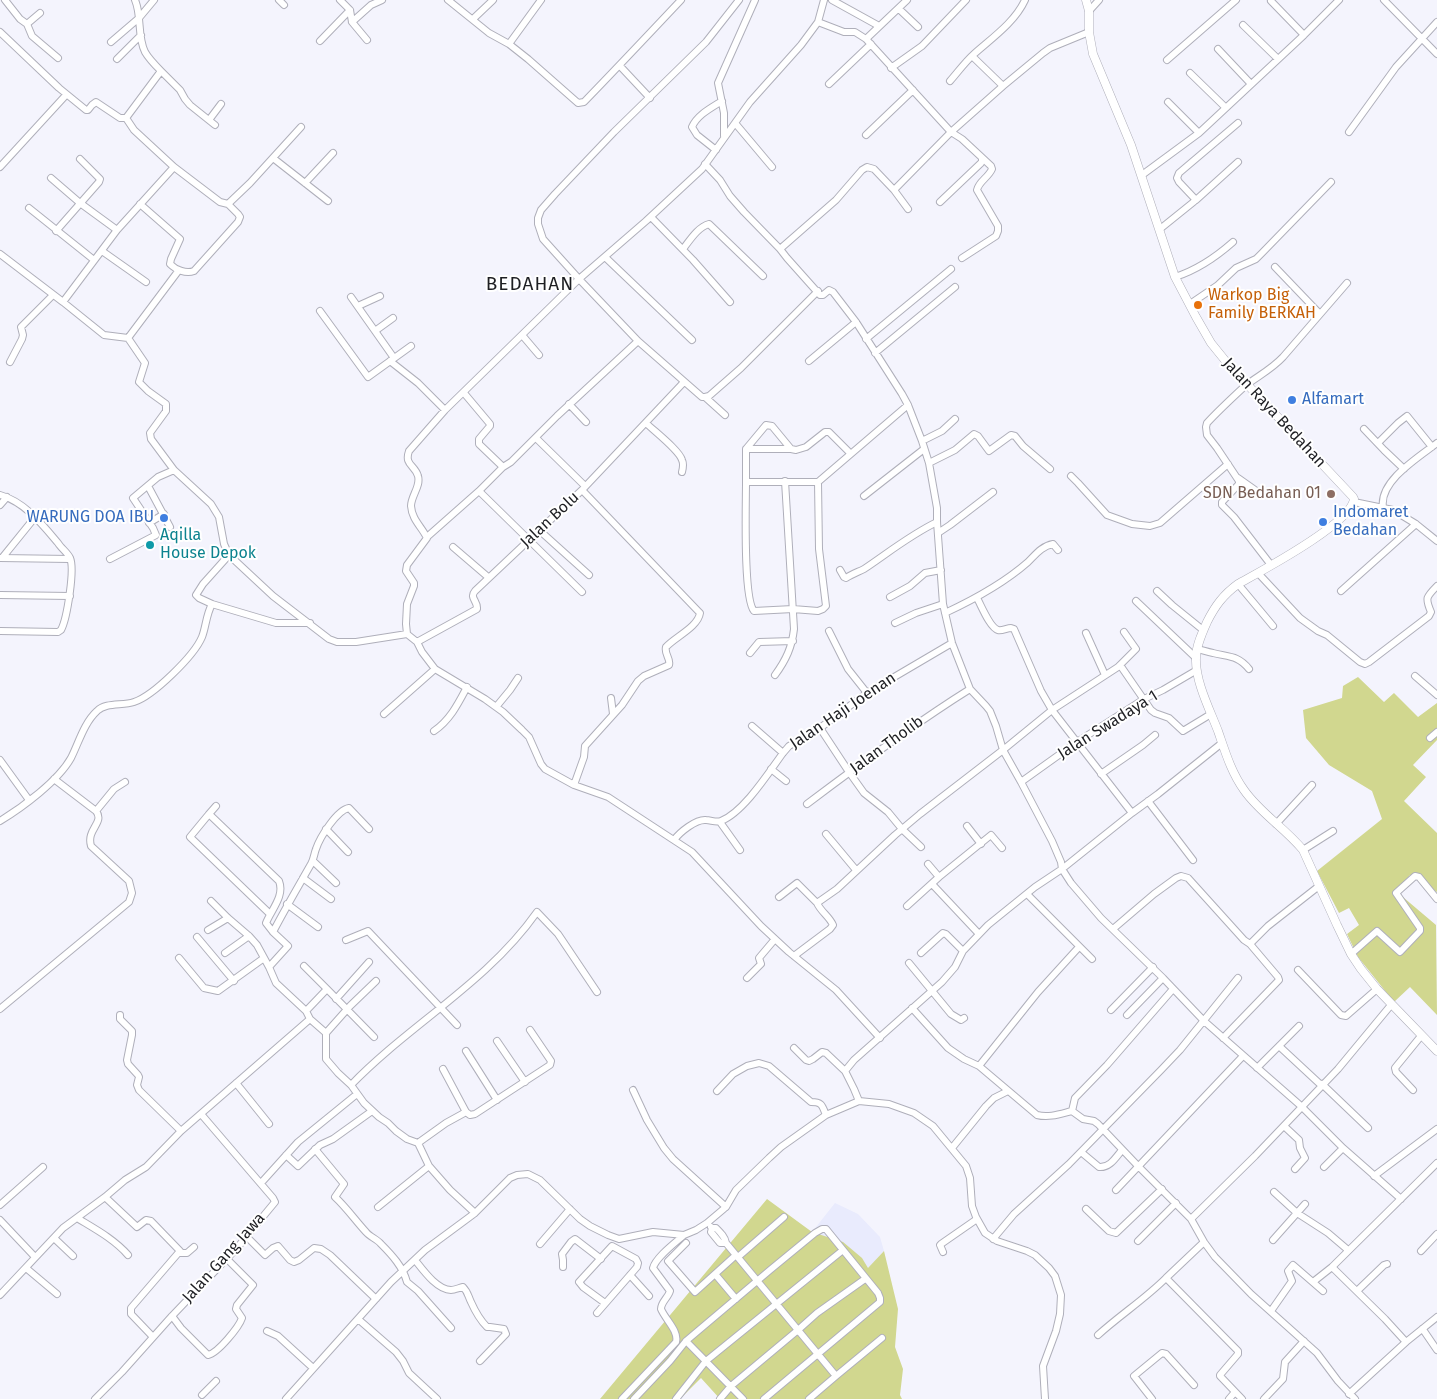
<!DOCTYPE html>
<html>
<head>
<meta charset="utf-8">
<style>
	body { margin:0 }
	canvas { display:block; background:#f4f4fd }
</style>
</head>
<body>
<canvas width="1437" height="1399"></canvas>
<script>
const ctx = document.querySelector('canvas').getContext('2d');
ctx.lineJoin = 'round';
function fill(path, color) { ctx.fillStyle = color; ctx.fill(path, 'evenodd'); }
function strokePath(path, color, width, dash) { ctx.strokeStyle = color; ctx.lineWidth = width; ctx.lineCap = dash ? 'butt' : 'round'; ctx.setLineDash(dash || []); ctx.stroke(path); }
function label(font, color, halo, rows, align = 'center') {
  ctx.font = font + ' "Fira Sans",sans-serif'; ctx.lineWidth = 4; ctx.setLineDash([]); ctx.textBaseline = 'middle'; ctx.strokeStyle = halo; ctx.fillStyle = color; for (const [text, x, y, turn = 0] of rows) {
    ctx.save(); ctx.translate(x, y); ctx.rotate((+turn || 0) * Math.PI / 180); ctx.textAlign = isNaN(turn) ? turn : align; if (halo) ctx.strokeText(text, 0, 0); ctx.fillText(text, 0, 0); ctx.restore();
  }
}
fill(new Path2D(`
	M835 1203 858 1214 880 1237 884 1251 868 1269 812 1232Z`), '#e9ebfd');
fill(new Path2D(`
	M1358 677 1384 702 1394 693 1418 717 1437 703V740L1413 765 1426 777 1404 801 1437 833V892L1410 875 1397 892 1436 925 1437 1015 1410 987 1394 1002 1358 957 1347 934 1359 925 1349 908 1339 913 1317 871 1382 819 1372 791 1329 765 1306 738 1303 710 1342 698 1343 686Z
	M767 1199 812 1232 843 1242 862 1258 868 1268 884 1251 898 1309 895 1347 903 1369 900 1395 902 1399H720L701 1378 680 1399H600Z`), '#d1d78f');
const minor = new Path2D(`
	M5 0 20 19 27 24 40 13
	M135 0C142 16 137 36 145 52 149 59 155 65 161 71L126 118 134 130 174 167 220 202 228 204 250 183 301 127
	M279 0 284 5
	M340 0 350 10 352 22 367 40
	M448 0 489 33 509 44 528 59 578 103 584 102C617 68 649 34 681 0
	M832 0 879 26
	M1384 0 1437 54
	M1271 1 1304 35
	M899 9 918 27
	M1089 11 1099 0
	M473 19 493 0
	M352 22 371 5 382 0
	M818 22 844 32H855L866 39 951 132 962 139 991 166 992 169C988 178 979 181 977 190L998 226V231L996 236 962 258
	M27 24 32 36 58 58
	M1243 25 1278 59
	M0 32 59 88 86 110H88L92 105 96 102 120 118H126
	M1089 32 1050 48 1043 53 1003 86 951 132 894 190 874 169 867 167 862 170 836 200 780 249 787 258 820 295H823L829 290 833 292 856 322 902 394 908 405 922 441 929 463 937 508V522L943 604 952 643 970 689 986 706 990 711 996 726 1003 750 1021 782 1052 841 1061 862 1062 869 1071 883 1101 918 1163 978 1204 1021 1301 1106 1343 1148 1401 1199
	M866 39 907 0
	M320 41 350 10
	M111 42 139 18 154 0
	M509 44 541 0
	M1218 49 1251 84
	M972 56 1003 86
	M117 59 141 35
	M1167 60 1236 0
	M620 66 650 98
	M891 68 922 46 966 0
	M161 71 180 90 185 99 190 105 215 125
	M1190 73 1226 108
	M950 81C958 72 965 62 974 54 992 38 1015 22 1025 0
	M829 84 871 44
	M1168 102 1199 133
	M209 120 221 104
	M735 123 772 167
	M1349 132 1396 67 1437 22
	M866 135 913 90
	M724 136V113L718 83 755 0
	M716 150 697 135 692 127C697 115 711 108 722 101
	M273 158 328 201
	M705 164 720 180 730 196 744 212 780 249
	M0 167 66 95
	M1142 175 1199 133 1304 35 1339 0
	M51 178 80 203 117 230
	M305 183 333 153
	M894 190 908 209
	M1196 200 1238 162
	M940 202 981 163 982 161V158
	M140 204 180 239 171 259 170 264C176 270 186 274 194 271L238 222 240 217 238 214 228 204
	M29 208 94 260
	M651 217 693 260 730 302
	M1160 229 1196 200 1179 182 1177 178 1179 173 1238 123
	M56 231 99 182 100 179 80 159
	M683 249C690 240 698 227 709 224L763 276
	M102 251 146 282
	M0 254 63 302 104 335 128 338 145 363 139 382 148 391 166 404V411L150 433 151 439 174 470 211 504 219 517 224 544 229 555 273 596 329 639 337 642H356L407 634 417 642 422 652 435 669 485 699 503 712 522 730 529 737 541 764 545 769 574 785 608 797 692 852 761 926 789 952 836 990 880 1038
	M605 257 692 340
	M1275 267 1320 314
	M1175 277C1197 270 1216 257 1233 242
	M351 297 394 358
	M63 302 117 230 174 167
	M1190 304 1218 285 1236 268 1256 259 1262 253 1331 182
	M358 306 380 296
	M320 311 368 377 411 346
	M375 331 393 318
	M522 335 539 355
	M128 338 179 270
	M866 339 951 269
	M875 353 955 287
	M390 361 418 383 445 410
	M809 361 856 322
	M10 362 22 339 23 335 21 327 53 295
	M464 393 490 424V426L479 439V444L503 467
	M705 397 709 396 741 368 818 291
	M569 404 586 422
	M725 415 705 397H702L638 341 579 279 543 239 538 224V218L541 210 555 194 614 132 706 42 739 0
	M646 423C654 431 679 450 682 460 684 464 683 468 682 472
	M1364 429 1384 450 1404 469
	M536 438 585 486
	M922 441 942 431 955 419
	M1378 443 1398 423 1407 416 1432 447
	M746 449H791
	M929 463 955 450 974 434 978 436 989 451 1011 435 1015 436 1023 446 1050 469
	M1071 476 1078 483 1107 515 1132 524 1150 526 1160 523 1228 464
	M1238 478 1255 490
	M746 482V449L766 425 772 426 791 449 796 450 806 447 825 432H829L850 453
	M818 482 819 549 826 606 823 609 818 611 793 609 754 611C743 598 746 503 746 482H818L908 405
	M148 486 170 527
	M479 491 582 592
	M0 495C25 502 42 524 58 543 61 548 68 553 70 558 75 569 67 619 61 630L58 632 0 631
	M864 496 924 449
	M1354 502 1393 510 1416 524 1437 541
	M0 505 7 497
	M1383 507C1379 481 1419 457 1437 443
	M149 523 164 514
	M539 530 589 575
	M938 533 950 525 993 492
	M427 537 479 491 503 467 511 462 557 416 638 341
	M453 547 488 577
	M0 558 70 559
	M2 558 36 516
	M110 559 156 535 153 528 133 498 158 477 174 470
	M1271 565 1234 517 1222 505V502L1239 484V481L1217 448 1207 435 1206 427 1207 423C1219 410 1232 398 1245 386 1258 376 1272 369 1283 357L1347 283
	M840 570 844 577 846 578C852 574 858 572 864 569 888 553 910 535 937 522
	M1258 573 1300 618 1318 631 1327 635 1360 662 1365 664 1369 662 1429 616 1431 612C1425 598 1426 597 1437 586
	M1238 584 1273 626
	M1157 591 1172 605 1203 630
	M1341 591 1416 524
	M0 595 70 596
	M890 597 910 586 925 573 941 570
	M977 598C981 605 990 628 998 630 1002 631 1007 628 1011 628L1014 629 1041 691 1052 710 1132 813
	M1136 601 1195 657
	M212 604 199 598 196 595 203 584 229 555
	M945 613C975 599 1003 584 1028 562 1036 554 1042 546 1053 544L1058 550
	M895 623 916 613 943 604
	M829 631 848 669 867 693
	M1086 633 1105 675
	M407 634 406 624 407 604 414 586V583L406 571 407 565 427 538C422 527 412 520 411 506 411 496 421 486 418 476 415 465 404 465 409 451L445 410 579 279 646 221 702 169 750 102 801 45 818 22 824 0
	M417 642 477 609C478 601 469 598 475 591L582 490 684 382
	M1197 649C1202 650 1207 652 1213 653 1228 657 1238 655 1249 669
	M750 653 759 642 793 641
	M1120 665 1151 710 1155 713 1169 718 1183 731 1211 714
	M775 675C786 660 792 647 794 629L785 481
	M1415 676 1437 695
	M611 698 613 714
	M496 707 510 690 518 678
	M384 714 435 669
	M752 726 783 753
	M820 728 849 772 864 793 888 812 902 829 921 847
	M434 731C450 720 458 704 467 687
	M1430 738 1437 732
	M0 760 29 800
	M771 769 786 781
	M1101 774 1143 745 1155 735
	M54 779 96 811
	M1021 782 1077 742 1144 699 1163 690 1197 670
	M574 785 584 757 585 746 622 705 638 681 644 676 669 665C671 659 664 654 666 647 675 637 698 627 700 613L698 611 582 490
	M1148 801 1193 860
	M807 804C860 764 914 724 970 689
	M216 806 209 814 279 881C285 896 271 910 266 923L273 932 288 946 269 967 276 983 306 1011 310 1019 326 1033V1059L338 1073 351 1085 364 1103 379 1117 388 1123 396 1131 407 1139 418 1143
	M209 814 190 837 270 914
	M0 821C23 807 58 781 71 758 79 742 84 723 97 711 106 702 122 706 134 702 153 696 194 656 202 637 206 627 206 615 212 604L276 623H310
	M720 822 740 850
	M1276 824 1312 785
	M967 826 981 844
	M326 829 348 852
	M826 834 856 870
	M674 840C680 832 696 819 706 820 711 820 716 823 721 821 744 812 769 772 783 753L789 746 820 728 867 693 952 643
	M1303 850 1333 831
	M313 861 336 883
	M928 864 939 877
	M303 878 331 899
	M932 884 979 934
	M1027 894 1092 959
	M779 897 797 883 817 903
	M211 901 228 918 249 936 257 945 269 967
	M287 904 318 927
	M907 906 939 877 991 835 1002 848
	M1113 929 1154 894 1176 878 1181 876 1188 878 1244 940 1250 944
	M208 930 228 918
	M273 932C285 909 298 887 311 864 314 859 314 854 316 849 320 837 337 810 349 808L369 829
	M197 937 234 981
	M346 940 368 931 457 1025
	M225 953 249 936
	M921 953 943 933 946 934 963 951
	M1351 954 1377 931 1400 952 1420 931V928L1396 893 1415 876 1419 877 1437 899
	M794 956 830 929 833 925C829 916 821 912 817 903L837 889 895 835 920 814 1003 750 1052 710 1118 667 1136 649 1124 632
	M179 958 204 988 218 991 264 958
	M909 963 951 1014 961 1020 964 1018
	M304 966 327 989
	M1298 970 1341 1015 1346 1016 1377 989
	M747 978 761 964 759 958 775 939
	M1173 989 1107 1065 1075 1098 1072 1111 1083 1119 1094 1121 1098 1124 1138 1166 1191 1219 1204 1242 1215 1257 1251 1294 1317 1353 1338 1381 1355 1399
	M336 999 369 962
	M912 1008 948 1048 964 1059 979 1066 1037 1115C1049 1118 1060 1114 1072 1111
	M0 1009 129 902 132 893 129 881 91 846C86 829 105 823 96 811L114 789 125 782
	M1111 1010 1153 967
	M306 1011 327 989 374 1037
	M120 1015V1019L132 1031V1035L127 1060 128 1064 138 1075 139 1077 137 1085 139 1090 181 1131
	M1127 1015 1163 978
	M326 1033 350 1006 376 981
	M1223 1038 1279 980 1278 977 1250 944 1268 926 1319 886
	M497 1041 525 1082
	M1279 1046 1321 1085
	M794 1048 806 1060 809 1061 813 1059 822 1052 826 1053 845 1071
	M466 1051 497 1100
	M979 1066 1038 992 1079 947
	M1257 1068 1299 1026
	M443 1069 466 1112
	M236 1083 269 1124
	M1322 1084 1368 1128
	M351 1085C410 1024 487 983 537 912L558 934 597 992
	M633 1090 647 1120 664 1148 673 1159 726 1207
	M1413 1090 1396 1072 1395 1068 1421 1036
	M717 1091 733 1074 747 1066 759 1063 769 1066 811 1102C822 1102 822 1105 826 1115
	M859 1101 854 1089 845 1071 854 1060 942 982 955 967 963 951 988 925 1035 887 1062 869 1132 813 1158 794 1222 743
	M1284 1126 1299 1140 1300 1148 1305 1158 1295 1169
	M952 1148 986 1106 994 1098 1008 1091
	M315 1149 344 1184 335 1197C346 1207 355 1220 366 1232 370 1237 377 1239 381 1244 392 1255 403 1267 407 1282L418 1291 451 1328
	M1081 1152 1099 1167C1110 1168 1116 1157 1122 1150
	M286 1155 298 1166 320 1145 333 1139 372 1111
	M1324 1167 1343 1148
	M1374 1176 1437 1129
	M261 1183 298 1142 357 1094
	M1116 1190 1243 1056
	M1274 1192 1297 1213 1305 1204
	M105 1197 137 1227 146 1220 151 1221 180 1251 131 1308V1314L153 1337
	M0 1205 43 1167
	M378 1207 429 1166
	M1086 1209 1109 1231 1116 1233 1162 1189
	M475 1213 450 1190 429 1166 418 1143 446 1123 466 1112 470 1115 475 1114 550 1065 551 1061 530 1030
	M77 1218C95 1229 114 1239 128 1255
	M1191 1219 1255 1156 1338 1069 1391 1005
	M0 1220 35 1257
	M711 1227 712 1228 711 1232 720 1243H726
	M712 1228H716C721 1233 725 1237 726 1243L836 1376 882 1338
	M247 1237 265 1255 273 1248 278 1246 290 1260 294 1262 299 1260 314 1248 321 1249 330 1255 376 1299
	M54 1238 73 1256
	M993 1239 1014 1214 1069 1164 1161 1070 1180 1050 1238 978
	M1273 1240 1297 1213 1328 1233 1348 1250
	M1138 1241 1176 1203
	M1204 1242 1166 1278 1238 1351V1354L1220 1375V1376L1242 1399
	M686 1243 668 1261 695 1292 736 1255
	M540 1244 570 1209
	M1421 1251 1437 1234
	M943 1252 940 1245 941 1244 977 1219
	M180 1253H187L194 1247
	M738 1257 784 1217
	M415 1260C423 1270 437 1290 451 1290 454 1290 459 1288 463 1287 468 1292 468 1296 471 1302 475 1311 480 1320 487 1327H490L504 1329 506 1334 480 1361
	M563 1267V1260L562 1254 571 1242 575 1239 601 1259
	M1332 1267 1385 1319 1406 1342
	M26 1268 57 1294
	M715 1274 736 1299
	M630 1275 649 1296
	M1313 1282 1332 1267 1437 1163
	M1357 1291 1384 1265 1387 1264
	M0 1295 63 1228 105 1197 125 1180 146 1167 181 1131 310 1019
	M1271 1311 1292 1281 1288 1271 1293 1265 1323 1291
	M597 1313 637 1267 638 1263 636 1259 612 1246 579 1282 583 1287 605 1303
	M172 1316 181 1328 208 1355C218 1353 239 1327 242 1318L236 1309 237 1305 253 1285 227 1259
	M358 1319 396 1352 403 1361 409 1373 437 1399
	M1422 1329 1424 1331 1437 1350
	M267 1331 278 1336 313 1368
	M1098 1335C1120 1315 1145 1299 1166 1278
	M686 1341 743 1399
	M1349 1394 1406 1342 1437 1317
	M202 1395 216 1381
	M95 1399 122 1372 172 1316 237 1248 275 1202 273 1198 201 1114
	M286 1399 391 1282 425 1250 475 1213 510 1178 517 1175 528 1174 540 1180 580 1219 590 1226 608 1235 619 1239 653 1232 684 1235 696 1230 707 1223 726 1207 736 1190 769 1158 781 1147 826 1115 859 1101 889 1104 914 1113 933 1126 966 1166 970 1178 972 1206 976 1217 985 1233 997 1241 1027 1251 1035 1255 1049 1268 1055 1276 1061 1295 1060 1314 1056 1331 1043 1366 1045 1399
	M622 1399 676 1342C679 1331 665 1319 661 1309 661 1302 668 1298 670 1291L653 1268C656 1257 675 1243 684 1235
	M634 1399 670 1361 686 1341 770 1270 815 1233 822 1229H826L878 1293 880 1298V1302L764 1399
	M676 1399 706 1361 843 1250
	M720 1399 731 1386 798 1330 817 1313 865 1279
	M809 1399 836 1376
	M1152 1399 1134 1376 1162 1353 1166 1354 1194 1385
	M1229 1399 1235 1392
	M1264 1399 1283 1379 1285 1362 1304 1341`);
const tertiary = new Path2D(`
	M1086 0 1089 11V32L1093 54 1131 145 1175 277 1196 317 1211 343 1228 364 1353 497 1354 499C1351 524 1261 571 1238 584 1223 595 1215 606 1207 622 1202 633 1196 646 1196 658 1195 681 1210 710 1218 731 1225 751 1231 772 1244 790 1260 813 1285 828 1303 850L1337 925 1351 954 1361 969 1377 989 1437 1051`);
strokePath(minor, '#afafba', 8);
strokePath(tertiary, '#afafba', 9);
strokePath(minor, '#fff', 6);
strokePath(tertiary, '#fff', 8);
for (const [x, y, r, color] of [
	[1198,305,5,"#e8710a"],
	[1292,400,5,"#3f7fe0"],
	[1331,494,5,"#8d6e63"],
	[164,518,5,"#3f7fe0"],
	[1323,522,5,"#3f7fe0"],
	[150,545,5,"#0f9aa8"]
]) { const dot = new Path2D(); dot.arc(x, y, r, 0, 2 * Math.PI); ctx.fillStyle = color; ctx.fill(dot); strokePath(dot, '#fff', 2); }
label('16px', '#c56008', '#fff', [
	["Warkop Big",1208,296],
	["Family BERKAH",1208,314]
], 'left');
label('16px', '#366cbe', '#fff', [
	["Alfamart",1302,400],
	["Indomaret",1333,513],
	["Bedahan",1333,531],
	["WARUNG DOA IBU",154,518,"right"]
], 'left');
label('16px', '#1e1f23', '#fff', [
	["Jalan Raya Bedahan",1274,413,47],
	["Jalan Bolu",550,520,-43],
	["Jalan Haji Joenan",843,711,-34],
	["Jalan Swadaya 1",1108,725,-32],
	["Jalan Tholib",887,745,-36],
	["Jalan Gang Jawa",224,1258,-48]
]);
label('16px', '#785e54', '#fff', [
	["SDN Bedahan 01",1321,494]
], 'right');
label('16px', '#0d838f', '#fff', [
	["Aqilla",160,536],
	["House Depok",160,554]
], 'left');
ctx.letterSpacing = '1px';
label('19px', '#1e1f23', '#fff', [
	["BEDAHAN",530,285]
]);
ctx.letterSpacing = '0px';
</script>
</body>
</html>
